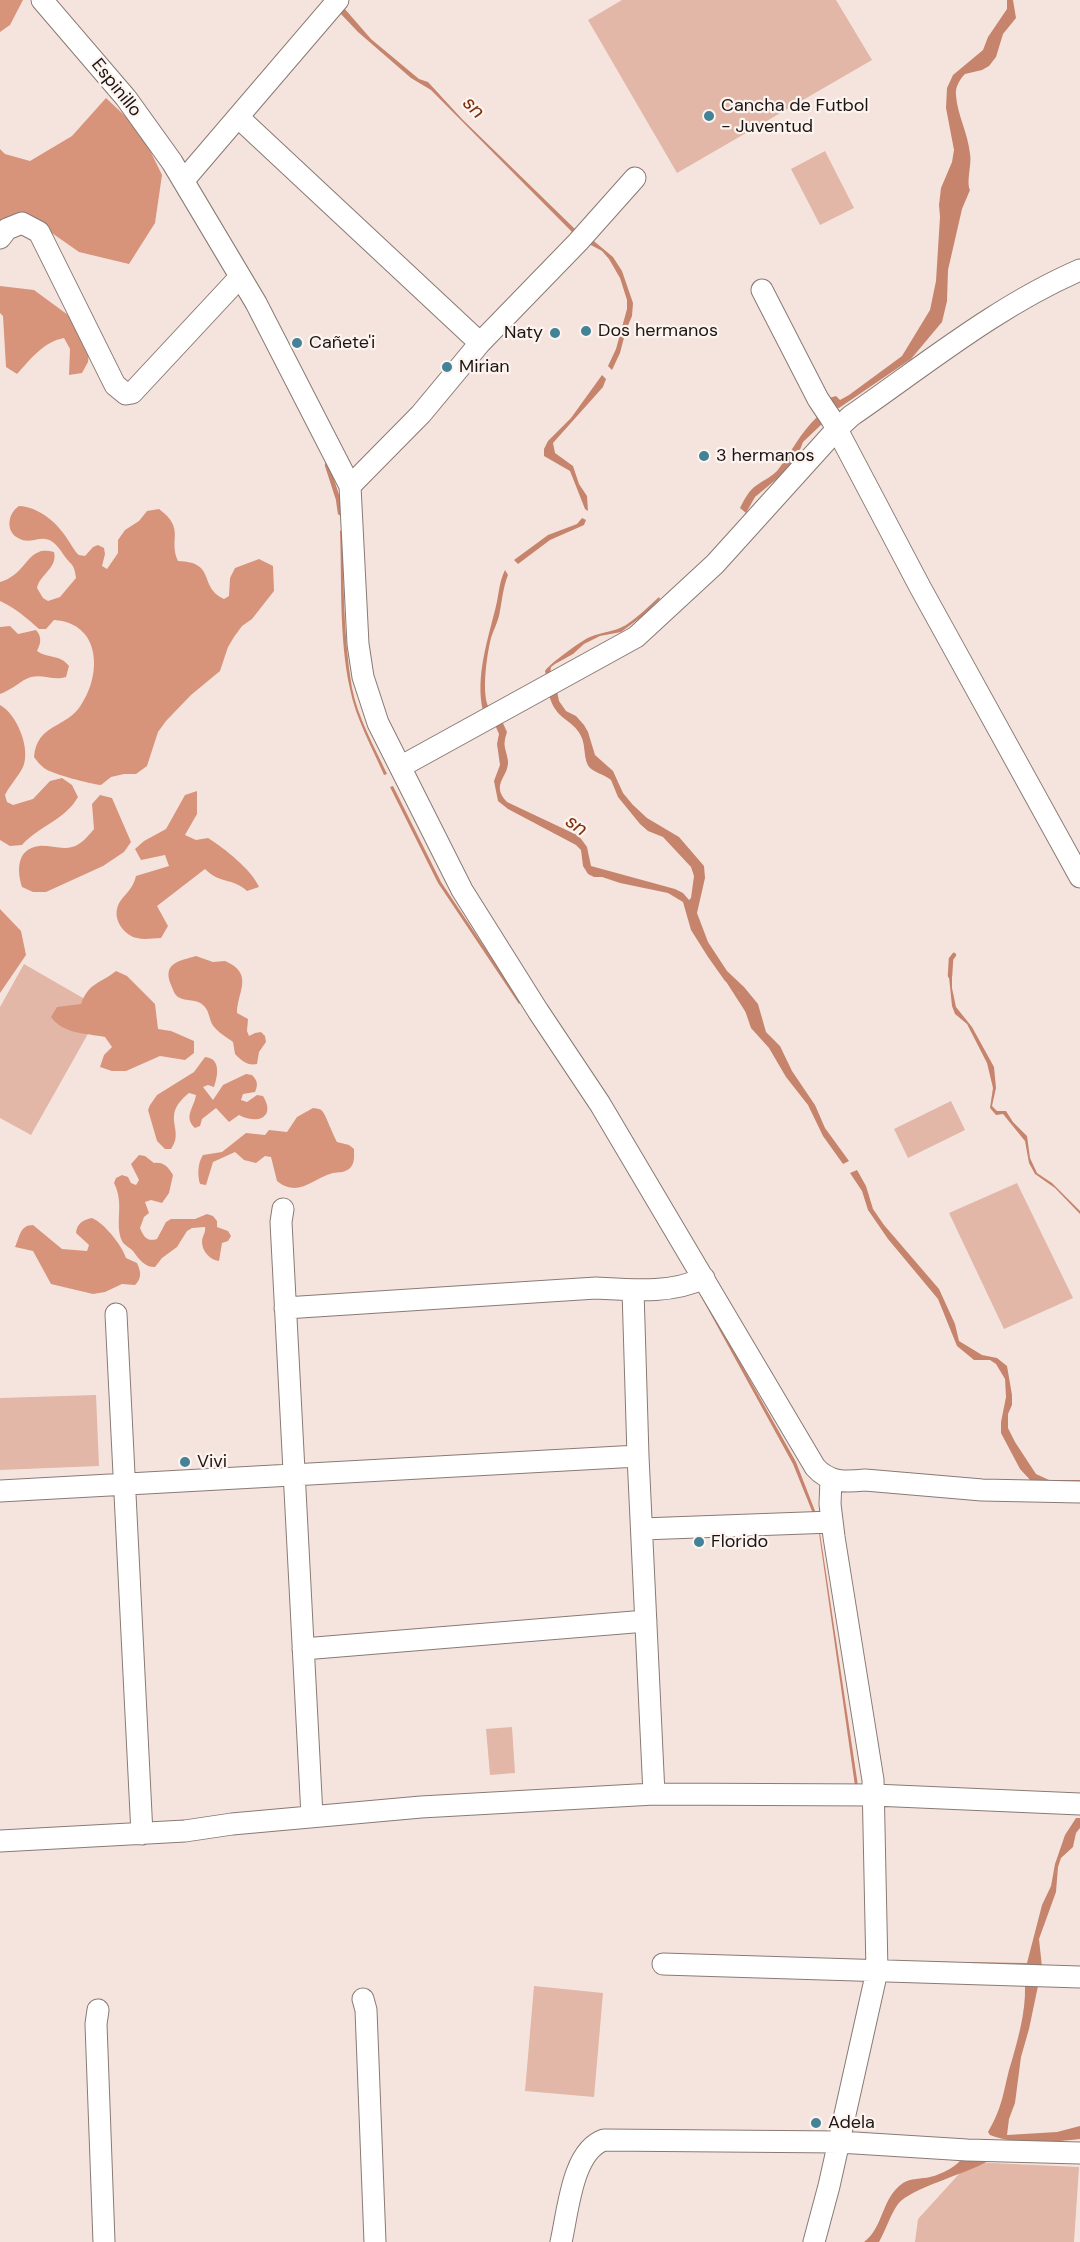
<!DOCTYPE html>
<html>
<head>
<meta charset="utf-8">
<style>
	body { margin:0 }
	canvas { display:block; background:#f5e4de }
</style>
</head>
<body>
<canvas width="1080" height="2242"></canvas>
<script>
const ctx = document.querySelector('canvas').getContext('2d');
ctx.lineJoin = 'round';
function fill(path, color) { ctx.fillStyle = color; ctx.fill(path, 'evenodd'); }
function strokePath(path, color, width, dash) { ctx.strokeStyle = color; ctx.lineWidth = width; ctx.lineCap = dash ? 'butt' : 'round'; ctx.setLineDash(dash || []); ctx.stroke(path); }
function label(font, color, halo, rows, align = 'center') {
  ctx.font = font + ' "DM Sans",sans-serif'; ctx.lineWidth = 4.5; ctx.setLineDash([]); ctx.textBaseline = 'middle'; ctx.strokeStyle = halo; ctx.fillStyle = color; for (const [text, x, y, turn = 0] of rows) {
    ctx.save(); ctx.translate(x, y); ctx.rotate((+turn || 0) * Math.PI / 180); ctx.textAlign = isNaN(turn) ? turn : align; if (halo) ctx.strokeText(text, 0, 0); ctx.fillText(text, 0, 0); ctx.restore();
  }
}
fill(new Path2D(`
	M622 0H836L872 60 677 173 588 20Z
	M825 151 854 208 820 225 791 169Z
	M24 964 102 1009 31 1135 0 1118V1007Z
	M951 1101 965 1130 908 1158 894 1129Z
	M1017 1183 1073 1298 1004 1329 949 1213Z
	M96 1395 99 1466 0 1470V1398Z
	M512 1727 515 1773 490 1775 486 1729Z
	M534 1986 603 1993 594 2097 525 2091Z
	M970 2162 1079 2167 1074 2242H915L918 2219Z`), '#e2b7a7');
fill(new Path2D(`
	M0 0H23L10 25 0 32Z
	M106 98 140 130 162 175 155 223 129 264 79 252 39 224 0 236V149L5 154 30 161 72 136Z
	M0 286 34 290 83 326 89 350 88 362 82 373 69 375 70 349 64 338C43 342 31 359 17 374L6 367 3 316 0 313Z
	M19 506C39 507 58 523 68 540 72 545 74 551 79 555L85 556 93 547 98 545 104 548 105 554 102 566 107 569 118 553V540L125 530 139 521 147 511 159 509C186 529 168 539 178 561 217 562 198 587 224 599L229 596 230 578 235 568 259 559 273 566 274 591 252 619 242 626 234 637 228 647 220 671 191 695 166 721 158 732 147 766 136 774H124L111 777 101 785C90 784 52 774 44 768 40 765 37 761 34 757 37 723 66 729 81 705 102 674 101 623 54 620L46 629H39C27 618 15 608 0 601V582C22 576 26 556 39 552 43 550 49 551 54 552 58 568 40 574 37 588L43 598 48 601 60 597 76 578C74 562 71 566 63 554 45 525 35 548 18 538 5 531 8 513 19 506Z
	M10 626 18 634 36 630C42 637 41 643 37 651 48 659 60 654 69 666L66 677C54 681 43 674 31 677 21 680 12 690 0 694V627Z
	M0 705C17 714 31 749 23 767 18 777 10 785 5 795L7 802 13 805 33 799 50 781 62 778 72 785 78 797C65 820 39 826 22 845L10 846 0 840Z
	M197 791V814L185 835 196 840 208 838C224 848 252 870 259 887L247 891C232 877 221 885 205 869L157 906 168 926 161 938C153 938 145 940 137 938 125 936 114 921 117 909 120 896 132 893 136 876L169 866 165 855 141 860 135 849 144 841 166 829 185 795Z
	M100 795 112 798 131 842 124 852 103 866 46 892H33L22 887C17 871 16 849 39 846 49 845 62 850 72 847 81 845 88 836 94 829L92 804Z
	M0 909 21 931 26 955 0 993Z
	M196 956 213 962 225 961C255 974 237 992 237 1013L248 1019 247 1031 249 1036 255 1033 261 1032 265 1036 266 1042 259 1052 257 1064C248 1066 242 1061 235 1054L233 1042C226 1037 216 1031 212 1024 209 1018 209 1011 204 1006 197 998 186 1002 178 997 174 994 173 989 171 985 162 963 179 961 196 956Z
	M116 971 127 976 155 1004 158 1029 171 1031 194 1041V1053L185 1060 160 1056 126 1071H112L100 1067 104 1055 112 1047 105 1037C85 1033 63 1034 51 1017L57 1007 81 1004C89 982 100 984 116 971Z
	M205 1057C221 1058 218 1076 214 1087L208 1085 203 1087 213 1100 223 1085 246 1074 252 1075C258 1081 258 1085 255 1092L243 1094 241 1100 247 1102 257 1095 263 1096C276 1117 258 1125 239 1115L229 1122 216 1108 202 1119 200 1126 195 1128C183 1117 194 1108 196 1095L189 1093C159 1117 186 1129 171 1149H165L157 1141 148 1110 150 1105 157 1095 194 1072Z
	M313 1108C318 1109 320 1108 323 1112 325 1114 334 1137 337 1142L349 1145 354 1149C354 1155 355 1162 351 1167 346 1173 339 1172 333 1173 312 1179 298 1198 277 1181L271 1157 265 1156 256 1163 244 1160 235 1152 213 1162 206 1185 200 1184C197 1175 198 1162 203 1155L222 1152 246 1133 265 1135 269 1130 287 1132 297 1117Z
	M139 1155 145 1156 154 1163C164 1162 168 1167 173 1175L169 1193 162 1203 151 1200 145 1202 149 1213 144 1217 140 1228C144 1237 147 1242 157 1239L166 1222 171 1219H195L207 1214 213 1216 217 1221V1227L228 1231 231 1236 228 1241 222 1243 219 1261C210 1260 202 1251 202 1242 202 1236 206 1233 205 1227L192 1228 187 1231 177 1247 162 1258 155 1267C144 1267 139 1259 133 1251 129 1247 124 1245 122 1241 114 1222 125 1205 114 1183L116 1178 122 1175 128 1177 131 1183 136 1185 139 1180 131 1164Z
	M92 1218C104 1223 122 1245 126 1258L137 1263C141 1272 142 1278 135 1285L122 1284 105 1292 93 1294 51 1284 33 1251 15 1247C20 1236 20 1225 33 1225L62 1249 87 1251 89 1245 76 1233C77 1223 83 1220 92 1218Z`), '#d7947b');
fill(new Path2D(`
	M1007 0H1013L1016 18 1003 34 996 57 989 66 982 70 965 74C960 79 955 87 956 95 957 114 968 133 970 154 972 164 966 182 970 190L962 209 948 270 947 301 942 322 911 359 839 408 834 407 829 398 836 396 840 400 849 395 902 356 930 310 936 281 940 217 939 205 941 188 952 162 954 150 946 108 947 88 953 75 983 50 988 37 1007 9Z
	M344 8 371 39 419 79 428 82 462 119 577 231 574 234 431 90 411 78 358 32 340 13Z
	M589 237 613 257 622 271 633 303 632 316 626 330 620 353 612 370 608 366 616 349 627 309V300L620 278 609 259 602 251 589 244Z
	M602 375 606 379 603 387 553 443 555 453 573 466 579 484 587 496 588 511 585 509 570 471 544 456V449L548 441 571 418Z
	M817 417 823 423 803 442 798 455 785 472 755 497 746 513 740 508C744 500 749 490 757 485 764 480 771 477 777 471 791 453 800 433 817 417Z
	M582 518 586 520 584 525 550 540 518 564 514 560 548 535 577 524Z
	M342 530C344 583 343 636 352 688 358 718 374 746 387 774L384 775C372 747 356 719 350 689 339 638 342 583 340 531Z
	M505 570 508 575C503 587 502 602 499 616 497 624 493 631 491 638 487 654 481 694 489 708L483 711C475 677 488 639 496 606 499 594 499 582 505 570Z
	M659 597 660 599 644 615 621 632 600 636 584 644 573 654 555 664 551 667 550 674 546 675 545 671C548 665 582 640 590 637 602 632 614 632 626 625 638 617 649 606 659 597Z
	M557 691 559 701 566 711 576 716 584 725 588 732 595 755 613 771 623 793 633 805 647 818 679 837 704 866 705 878 697 913 708 942 727 971 744 987 758 1004 766 1032 780 1046 792 1071 815 1105 825 1128 849 1161 843 1164 823 1136 808 1105 786 1077 769 1048 751 1028 739 993 725 981 708 957 691 930 683 902 668 893 620 883 602 877H594L588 874 583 866 581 850 576 845 508 809 498 801 494 781 500 765 497 744 499 734 495 725 502 721 507 732C502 747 506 747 508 761 509 777 490 784 507 802L579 836 587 847 591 866 675 889 683 893 689 900 691 898 694 876 691 867 663 837 648 831 640 824 618 797 611 780C605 775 596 773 590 768 583 761 586 745 581 736 572 718 556 721 549 695Z
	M393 786 441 882 521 1002 519 1004 438 883 390 787Z
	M952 971V988L956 1007 972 1027 994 1067 996 1088 992 1106 997 1111H1006L1013 1122 1027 1136 1030 1158 1037 1173 1052 1183 1080 1211V1214L1055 1188 1035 1174 1029 1163 1025 1141 1003 1114 996 1115 990 1108 993 1088 987 1063 967 1024 955 1014 952 1006 949 977V972Z
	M857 1170 866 1186 873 1209 884 1225 939 1289 955 1324 959 1341 982 1355 997 1358 1007 1366 1012 1395V1405L1008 1414V1428L1015 1442 1036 1474 1049 1480H1080V1485L1032 1482 1020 1469 1001 1433V1422L1006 1397 1005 1379 996 1364 990 1360H974L957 1346 938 1299 888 1239 868 1210 862 1191 850 1173Z
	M698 1291H700L796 1462 817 1516H814L793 1464Z
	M819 1533H820L858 1786H879L666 1784V1783L855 1786Z
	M1076 1818H1080V1828L1076 1833 1073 1847 1061 1858 1058 1867 1056 1892 1039 1939 1042 1967 1026 1965 889 1961 1027 1963 1042 1905 1051 1886 1055 1864 1065 1835Z
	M1025 1986H1038L1029 2029 1021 2057 1015 2103 1009 2119 1007 2135 1057 2132 1080 2126V2139C1049 2142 1020 2146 990 2135L988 2132C1002 2108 1003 2094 1009 2070 1017 2044 1026 2012 1025 1986Z
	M962 2158 988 2161C966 2174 911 2188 898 2204 890 2215 886 2230 879 2242H864C884 2227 881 2198 903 2183 910 2178 922 2179 930 2177 940 2175 958 2166 962 2158Z`), '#c6846c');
strokePath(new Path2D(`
	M327 465 338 499 340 513
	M950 976 951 959 954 955
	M729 982 747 1010`), '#c6846c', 4.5);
const minor = new Path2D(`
	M42 0 126 98 172 162 256 303 350 486 358 644 363 677 378 723 462 890 538 1011 600 1104 815 1467C829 1483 845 1482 865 1480L982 1490 1080 1492
	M238 117 480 343
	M184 180 338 0
	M0 238 7 229 22 223 39 232 115 385 126 394 132 393 240 277
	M762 290 818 399 832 420 920 587 1080 877
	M350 486 421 414 480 343 578 242 635 178
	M400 767 636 637 715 564 837 429 851 416C925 365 997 306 1080 270
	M283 1209 281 1222 312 1816
	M633 1290 638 1456 654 1794
	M285 1308 596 1288C632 1290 671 1294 704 1278
	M116 1314 142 1834
	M0 1491 638 1456
	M642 1529 832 1522
	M303 1649 646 1621
	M0 1841 185 1831 232 1824 421 1807 654 1794 874 1795 1080 1804
	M663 1964 1080 1977
	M363 1999 366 2010 375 2242
	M98 2010 96 2024 104 2242
	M561 2242C568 2212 572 2151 604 2140L839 2142 967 2150 1080 2153
	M814 2242 829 2186 877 1971 873 1780 834 1537 830 1504 831 1480`);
strokePath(minor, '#897a74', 23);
strokePath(minor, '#fff', 21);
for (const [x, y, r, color] of [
	[709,116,6,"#438297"],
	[586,331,6,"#438297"],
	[555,333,6,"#438297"],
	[297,343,6,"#438297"],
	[447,367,6,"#438297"],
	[704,456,6,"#438297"],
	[185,1462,6,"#438297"],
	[699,1542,6,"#438297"],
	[816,2123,6,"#438297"]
]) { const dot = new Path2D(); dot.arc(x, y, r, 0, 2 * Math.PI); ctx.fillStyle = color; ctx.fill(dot); strokePath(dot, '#fdf3ef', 2); }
label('18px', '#1b1513', '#fdf3ef', [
	["Espinillo",116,88,51]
]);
label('18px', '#1b1513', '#fdf3ef', [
	["Cancha de Futbol",721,106],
	["- Juventud",721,127],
	["Dos hermanos",598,331],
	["Naty",543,333,"right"],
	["Cañete'i",309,343],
	["Mirian",459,367],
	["3 hermanos",716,456],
	["Vivi",197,1462],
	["Florido",711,1542],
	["Adela",828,2123]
], 'left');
label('italic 20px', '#7f300b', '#fdf3ef', [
	["sn",473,108,45],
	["sn",576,826,36]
]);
</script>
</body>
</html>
